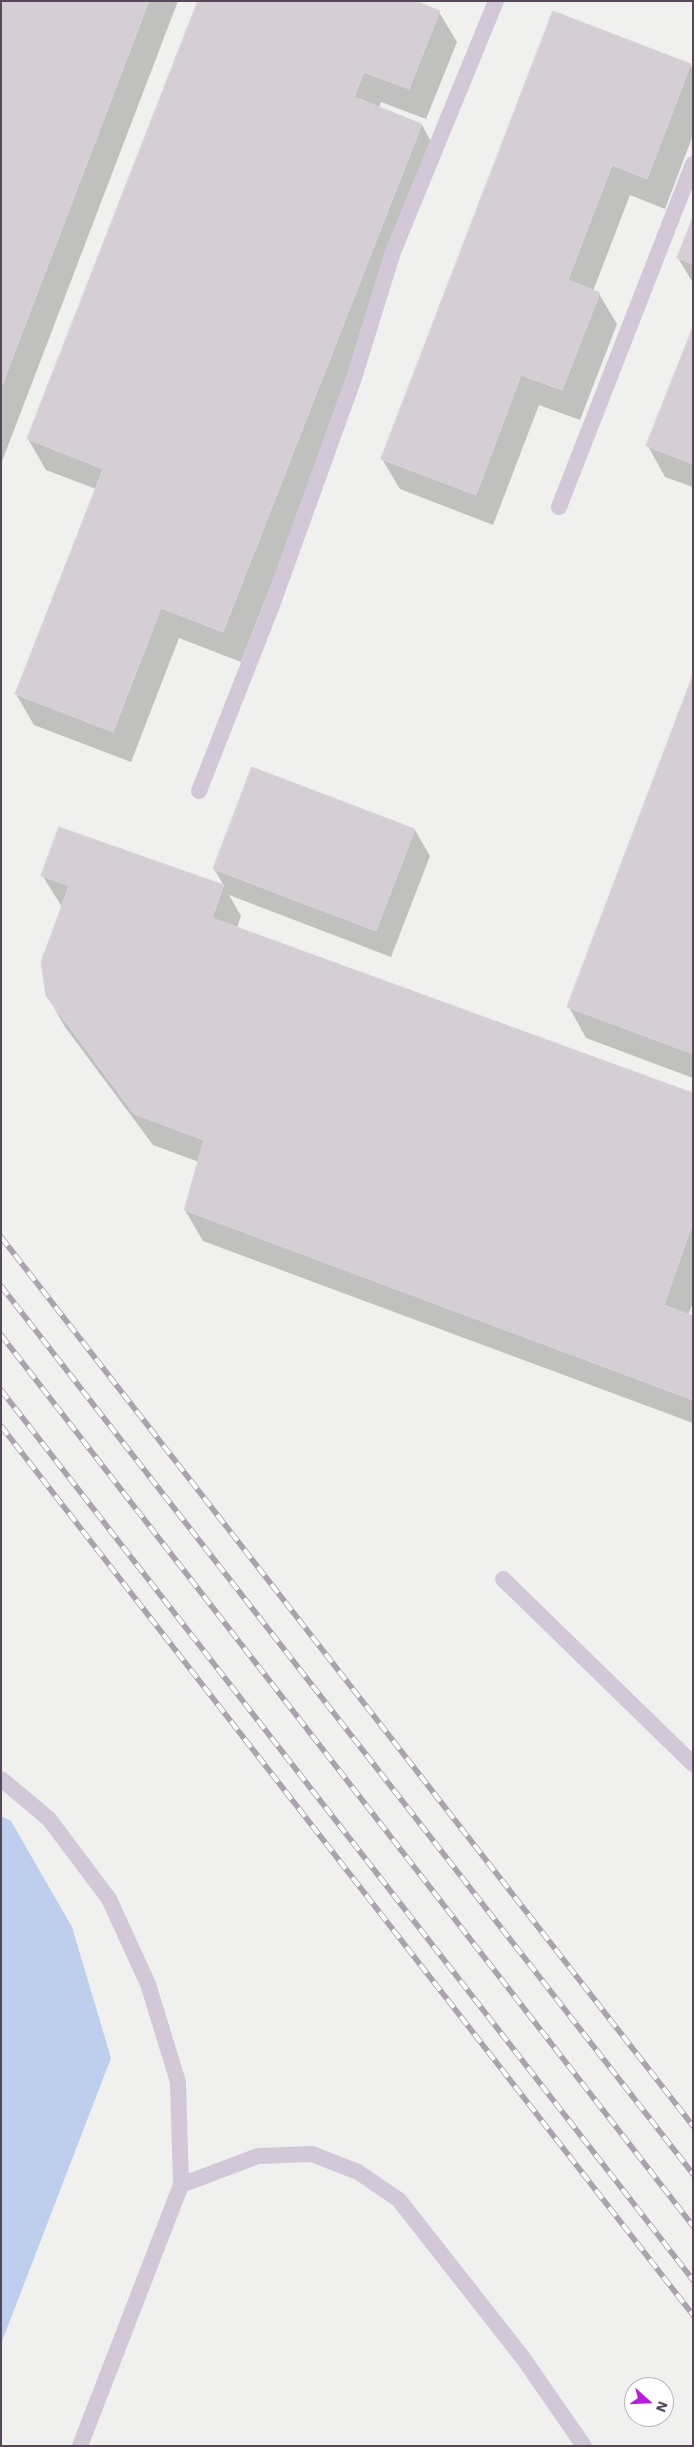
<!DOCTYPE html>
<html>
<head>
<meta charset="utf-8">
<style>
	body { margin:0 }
	#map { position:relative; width:694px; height:2447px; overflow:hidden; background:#f0f1ee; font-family:"Work Sans",sans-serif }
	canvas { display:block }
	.frame { position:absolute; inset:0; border:2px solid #56475b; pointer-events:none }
	.north { position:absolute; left:624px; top:2377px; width:50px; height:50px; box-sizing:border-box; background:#fff; border:1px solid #bbb5bd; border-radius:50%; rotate:110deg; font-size:14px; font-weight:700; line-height:20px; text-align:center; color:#56475b }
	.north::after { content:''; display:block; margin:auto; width:18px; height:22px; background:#b71edb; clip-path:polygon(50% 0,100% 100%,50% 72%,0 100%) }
</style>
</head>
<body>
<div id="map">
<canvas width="694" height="2447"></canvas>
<div class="frame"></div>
<div class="north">N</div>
</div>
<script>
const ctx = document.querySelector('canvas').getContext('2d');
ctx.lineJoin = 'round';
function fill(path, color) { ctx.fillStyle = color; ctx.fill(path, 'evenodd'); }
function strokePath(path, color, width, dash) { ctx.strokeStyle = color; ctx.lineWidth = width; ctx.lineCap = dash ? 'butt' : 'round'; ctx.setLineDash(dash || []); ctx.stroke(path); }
fill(new Path2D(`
	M1 1816 11 1821 72 1927 111 2058 1 2344Z`), '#becfed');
fill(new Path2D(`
	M1 1H178L1 464Z
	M200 1H421L420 4 439 12 457 42 426 119 381 102 379 108 422 125 439 156 241 662 179 638 131 762 34 725 16 694 96 489 46 470 28 439Z
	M690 65 693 69V135L665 209 630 195 593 291 599 294 617 324 580 420 539 405 493 525 400 489 382 459Z
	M693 221V283L678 258Z
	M693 330V487L665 477 648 446Z
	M693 679V1078L586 1038 569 1007Z
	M59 829 224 886 214 869 415 830 430 856 391 957 229 895 241 916 237 928 693 1094V1303L688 1315 693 1317V1423L203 1241 185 1210 199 1162 153 1145 65 1027 47 995 62 907 42 875Z`), '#0003');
const building = new Path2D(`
	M1 1H149L1 388Z
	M198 1H416L440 11 409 89 364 72 354 97 422 124 223 632 161 608 113 732 15 694 103 469 27 439Z
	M553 11 691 64 647 179 612 165 568 280 600 293 562 390 521 375 476 495 381 459Z
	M693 217V264L677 258Z
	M693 327V464L646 446Z
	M693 675V1054L567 1007Z
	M252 767 415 829 376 931 213 869Z
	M59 827 224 885 212 918 693 1093V1222L664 1305 693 1316V1400L184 1210 204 1140 134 1114 46 996 41 962 69 886 41 876Z`);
fill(building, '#d5ced5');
strokePath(building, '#d9d3da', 1);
strokePath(new Path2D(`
	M559 507 693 164
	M199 791 271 608 354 378 393 252 496 1
	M503 1579 693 1764
	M1 1779 49 1819 109 1899 148 1984 178 2082 181 2185 80 2446
	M181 2185 258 2156 312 2154 358 2172 399 2200 523 2358 584 2446`), '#d3c8d8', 16);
const rail = new Path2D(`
	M1 1237 693 2126
	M1 1286 693 2174
	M1 1335 693 2226
	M1 1390 693 2280
	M1 1426 693 2315`);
strokePath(rail, '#aaa2ac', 5.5);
strokePath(rail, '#fff', 4, [11]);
</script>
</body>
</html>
